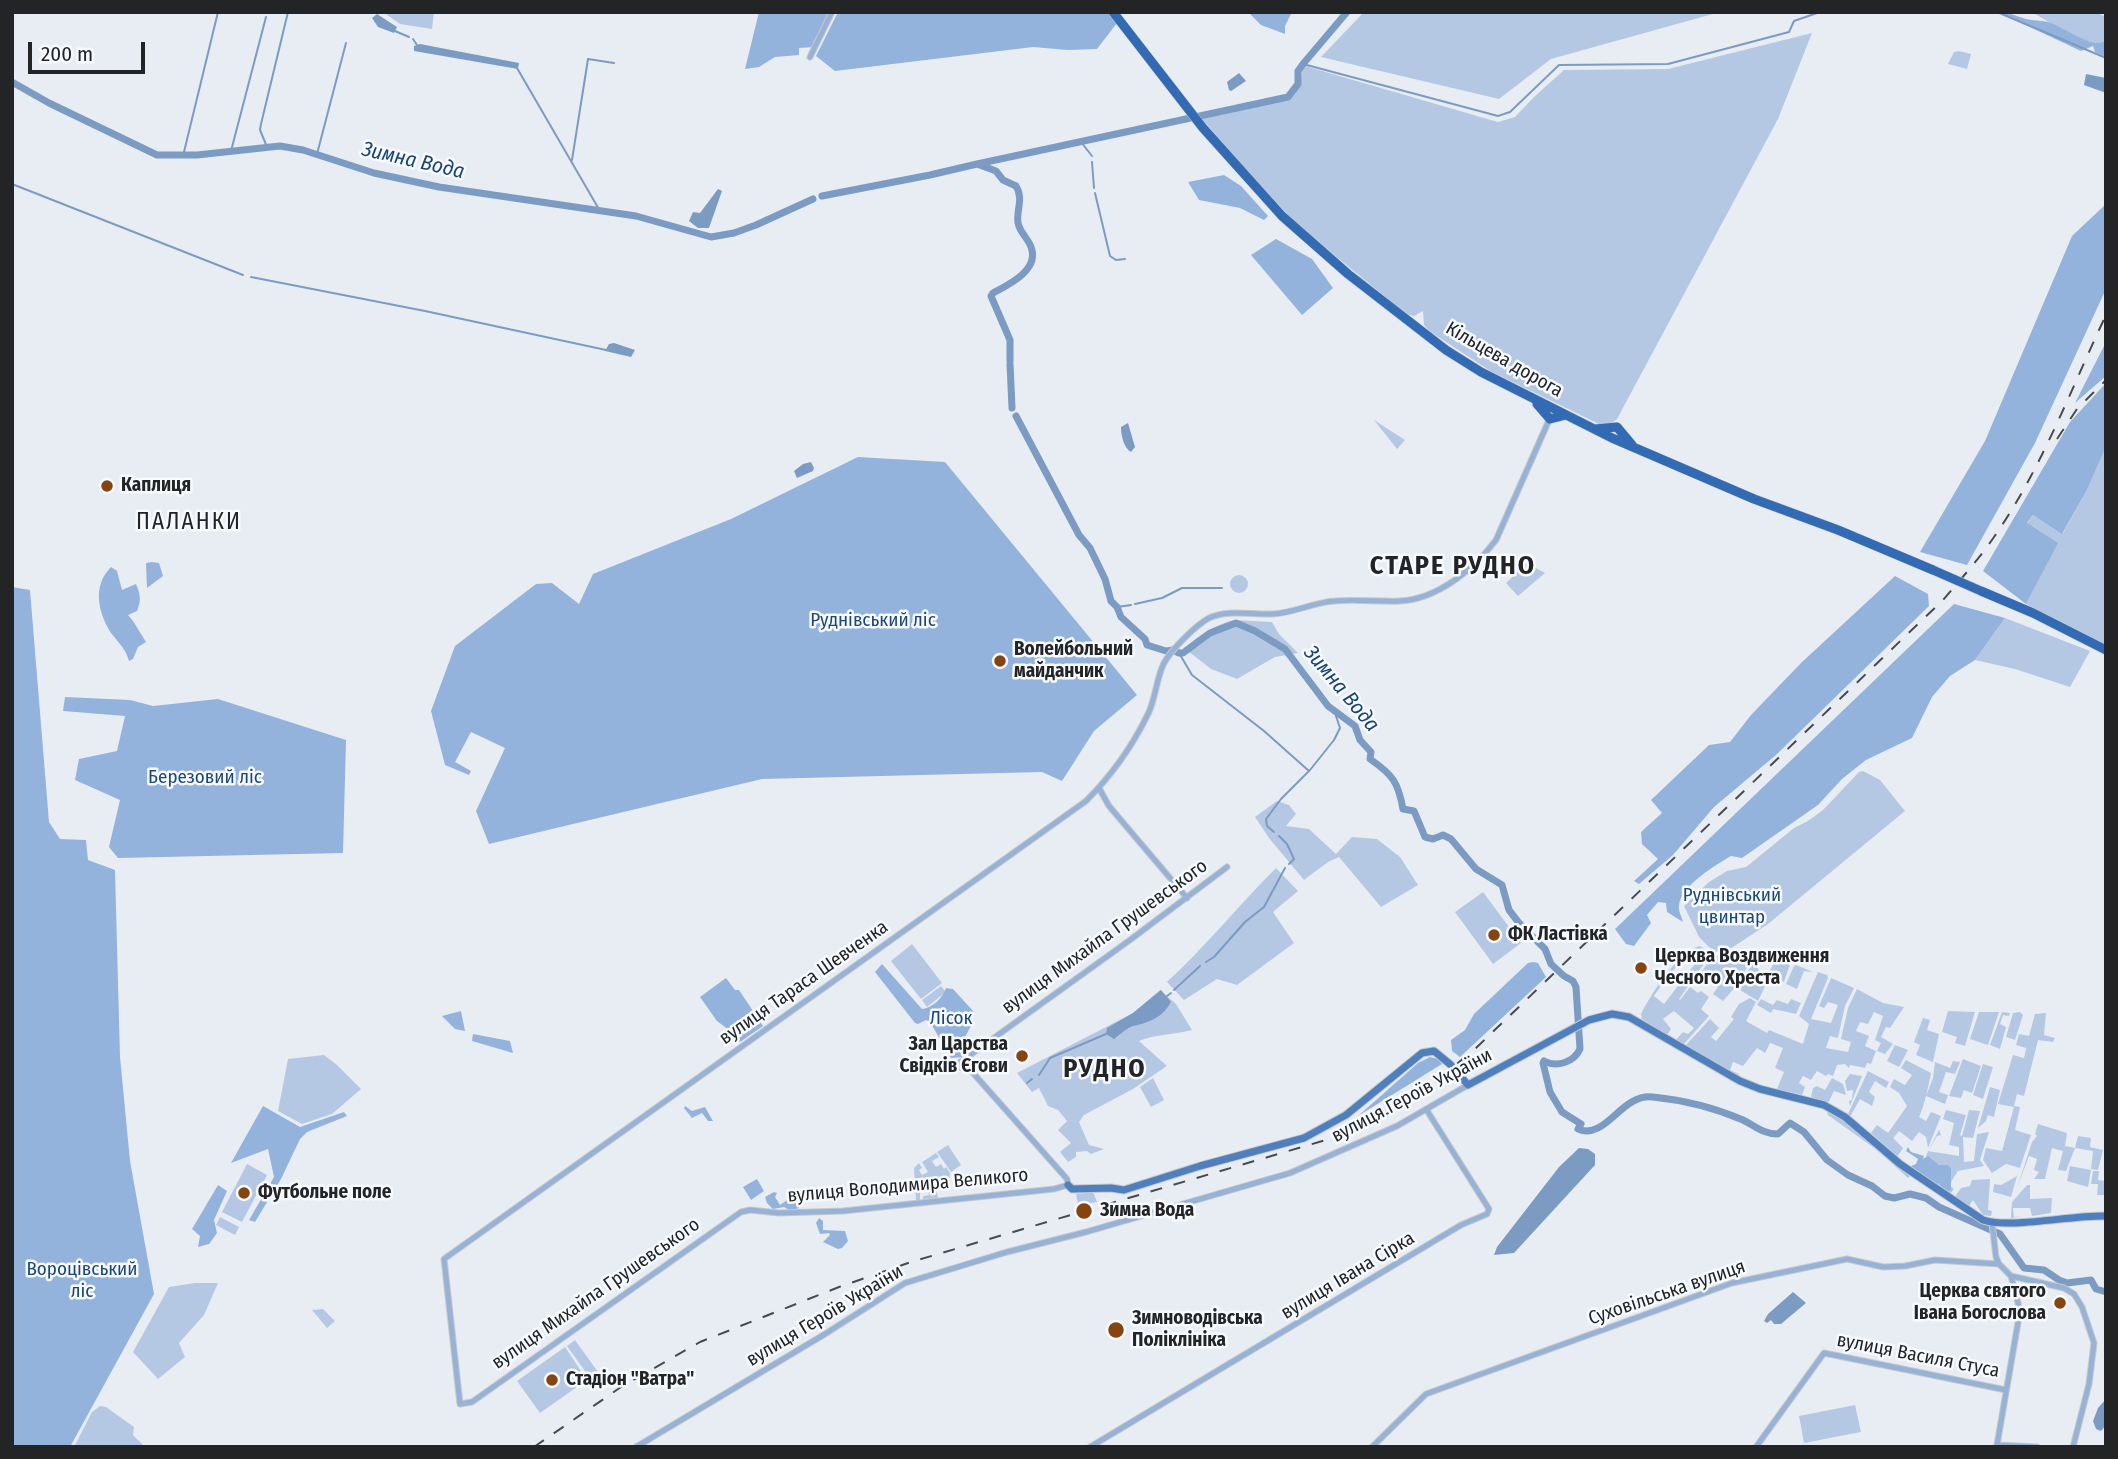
<!DOCTYPE html>
<html>
<head>
<meta charset="utf-8">
<style>
	body { margin:0 }
	#map { position:relative; width:2118px; height:1459px; overflow:hidden; background:#e8edf4; font-family:"Fira Sans Condensed",sans-serif }
	canvas { display:block }
	.frame { position:absolute; inset:0; border:14px solid #222426; pointer-events:none }
	.scale { position:absolute; left:28px; top:42px; width:117px; height:32px; box-sizing:border-box; border:4px solid #222426; border-top:0; padding-left:9px; font-size:21px; line-height:24px; white-space:nowrap; color:#222426; -webkit-text-stroke:5px #f7faff; paint-order:stroke }
</style>
</head>
<body>
<div id="map">
<canvas width="2118" height="1459"></canvas>
<div class="frame"></div>
<div class="scale">200 m</div>
</div>
<script>
const ctx = document.querySelector('canvas').getContext('2d');
ctx.lineJoin = 'round';
function fill(path, color) { ctx.fillStyle = color; ctx.fill(path, 'evenodd'); }
function strokePath(path, color, width, dash) { ctx.strokeStyle = color; ctx.lineWidth = width; ctx.lineCap = dash ? 'butt' : 'round'; ctx.setLineDash(dash || []); ctx.stroke(path); }
function label(font, color, halo, rows, align = 'center') {
  ctx.font = font + ' "Fira Sans Condensed",sans-serif'; ctx.lineWidth = 5; ctx.setLineDash([]); ctx.textBaseline = 'middle'; ctx.strokeStyle = halo; ctx.fillStyle = color; for (const [text, x, y, turn = 0] of rows) {
    ctx.save(); ctx.translate(x, y); ctx.rotate((+turn || 0) * Math.PI / 180); ctx.textAlign = isNaN(turn) ? turn : align; if (halo) ctx.strokeText(text, 0, 0); ctx.fillText(text, 0, 0); ctx.restore();
  }
}
fill(new Path2D(`
	M383 12H434L432 29 400 24Z
	M1364 12H1720L1551 59 1499 99 1321 57Z
	M2032 12H2096L2106 17V49L2068 34Z
	M1812 33 1778 119 1617 419 1609 425 1603 426 1492 372 1429 331 1424 325 1423 311 1414 316 1406 314 1299 226 1248 174 1202 119 1289 99 1300 86 1302 69 1305 66 1498 122 1515 117 1534 97 1564 70 1668 69Z
	M1959 51 1971 54 1967 69 1948 64 1954 52Z
	M1374 420 1405 440 1397 449Z
	M2106 447V646L2026 604 2057 543 2027 524 2033 515 2063 533 2087 490Z
	M1527 563 1545 573 1518 596 1506 583Z
	M1230 584a9 9 0 1 1 18 0a9 9 0 1 1-18 0Z
	M2005 618 2090 651 2070 687 2015 669 1975 660Z
	M1235 620 1272 622 1279 634 1298 653 1275 657 1237 679 1211 669 1184 648C1200 635 1215 624 1235 620Z
	M1863 771 1880 780 1905 811 1768 924 1727 951 1714 952 1699 937 1684 906 1709 882 1727 871 1746 867 1794 828 1808 821 1823 810 1859 772Z
	M1277 801 1289 805 1296 814 1286 826 1309 829 1336 854 1352 837 1377 839 1400 857 1418 885 1381 907 1339 857 1328 862 1304 880 1269 838 1255 817Z
	M1276 868 1298 891 1273 912 1294 943 1237 985 1217 979 1184 1000 1167 982C1206 946 1239 905 1276 868Z
	M1483 892 1521 943 1493 964 1455 912Z
	M912 944 942 983 921 999 891 961Z
	M1700 946 1711 954 1679 999 1680 1000 1690 987 1698 993 1701 991 1709 997 1701 1009 1709 1016 1683 1045 1675 1041 1683 1032 1688 1034 1694 1028 1674 1011 1663 1019 1671 1029 1667 1035 1642 1019 1641 1014C1651 994 1678 951 1700 946ZM1694 949 1701 956 1664 1004 1654 996 1667 977Z
	M1736 952 1747 957 1750 962 1737 985 1723 1001 1713 994 1718 987 1709 981 1704 984 1696 979 1713 956Z
	M1775 961 1790 964 1784 982 1768 974Z
	M1753 963 1768 980 1758 1001 1737 988Z
	M1796 965 1813 972 1804 971 1797 989 1786 984 1794 966Z
	M1818 972 1827 975 1828 978 1811 1019 1831 1023 1838 1005 1828 1002 1824 1008 1819 1006 1831 978 1854 988 1845 1006 1838 1038 1830 1036 1826 1048 1848 1052 1851 1042 1841 1039 1848 1008 1857 989 1883 1003 1904 1007 1890 1028 1886 1027 1881 1037 1893 1044 1885 1054 1877 1051 1881 1043 1875 1040 1883 1016 1874 1012 1868 1024 1860 1022 1856 1031 1869 1036 1865 1046 1876 1051 1871 1064 1867 1063 1865 1068 1850 1065 1849 1068 1845 1064 1837 1065 1833 1076 1828 1074 1826 1076 1817 1071 1811 1080 1803 1076 1799 1083 1805 1087 1802 1095 1777 1089 1784 1072 1775 1068 1783 1048 1770 1043 1765 1053 1757 1048 1743 1066 1733 1062 1730 1070 1739 1074 1737 1076 1685 1046 1710 1019 1719 1028 1711 1037 1716 1041 1734 1019 1731 1017 1739 1004 1750 998 1756 1002 1746 1021 1767 1033 1769 1030 1803 1044 1809 1024 1799 1016Z
	M941 986 946 992 927 1007 922 1000Z
	M1160 990 1176 1004 1192 1030C1174 1035 1156 1034 1139 1041L1167 1066 1133 1089 1084 1115 1079 1122 1089 1145 1104 1149 1091 1154 1087 1151 1076 1152V1157L1068 1162 1060 1152 1071 1143 1058 1130 1067 1121 1058 1110 1048 1106 1039 1088 1032 1092 1017 1073 1133 1013Z
	M1761 999 1773 1005 1777 1000 1788 1004 1791 999 1801 1003 1796 1014 1773 1009 1771 1013 1757 1005Z
	M1948 1011 1975 1012 1965 1046 1955 1043 1957 1037 1942 1032Z
	M1979 1012H1999L1988 1045 1970 1039Z
	M2002 1012 2010 1013 2009 1016 2003 1015 2000 1024 2006 1027 2000 1049 1990 1045Z
	M2013 1013 2020 1012 2023 1015 2015 1040 2006 1037Z
	M2046 1013 2044 1035 2055 1038 2053 1042 2038 1040 2024 1096 2017 1094 2014 1106 2020 1107 2015 1130 2031 1135 2020 1168 2006 1164 1992 1173 1983 1160 1986 1148 2002 1151 2014 1107 1998 1104 2013 1055 2024 1058 2026 1048 2016 1045 2019 1034 2029 1036 2035 1014Z
	M1923 1018 1930 1020 1927 1030 1939 1034 1933 1062 1916 1055 1920 1045 1914 1042Z
	M1895 1045 1908 1050 1899 1067 1887 1061Z
	M324 1055 337 1065 361 1089 332 1114 302 1124 278 1111 288 1059Z
	M1963 1059 1981 1066 1972 1093 1964 1090 1961 1098 1949 1096Z
	M1906 1060 1931 1073C1929 1084 1924 1108 1919 1117L1926 1121 1931 1112 1941 1116 1928 1148 1926 1137 1919 1132 1912 1141 1899 1131 1893 1138 1903 1148 1897 1157 1871 1133 1877 1125 1888 1133 1907 1106 1899 1093 1890 1087 1894 1079 1905 1085 1912 1075 1901 1068Z
	M1953 1061 1960 1062 1955 1074 1946 1072 1939 1092 1948 1095 1945 1104 1926 1096 1933 1078 1935 1062 1950 1068Z
	M1983 1064 1993 1067 1983 1099 1973 1095Z
	M1868 1071 1889 1082 1886 1088 1875 1081 1869 1092 1875 1097 1872 1106 1860 1099 1850 1117 1848 1114Z
	M1850 1074 1862 1076 1850 1106 1849 1101 1852 1100 1853 1090 1847 1091 1845 1081Z
	M1153 1078 1164 1100 1151 1107 1140 1087Z
	M1832 1078 1843 1084 1846 1095 1834 1091 1828 1103 1811 1097 1813 1088 1817 1086 1825 1090Z
	M1990 1087 2000 1090 1994 1117 1988 1115 1986 1121 1978 1128Z
	M1827 1110 1842 1118 1911 1175 1908 1178 1877 1150 1828 1115Z
	M1946 1110 1966 1115 1960 1135 1962 1136 1969 1110 1980 1111 1973 1138 1963 1137 1964 1162 1974 1161 1977 1134 1989 1132 1980 1160 1984 1166 1958 1171 1949 1185 1954 1189 1949 1195 1920 1174 1928 1151 1939 1130 1941 1135 1937 1136 1928 1151 1959 1156V1147L1949 1145 1954 1123 1943 1119Z
	M2038 1124 2067 1133 2065 1146 2075 1148 2078 1136 2091 1138 2090 1147 2103 1150 2098 1170 2091 1169 2093 1151 2075 1148 2066 1171 2058 1170 2063 1151 2052 1148 2045 1179H2034L2039 1172 2034 1170 2037 1159 2029 1156 2017 1188 2032 1142 2037 1136 2035 1134Z
	M948 1145 961 1165 951 1172 937 1152Z
	M936 1153 939 1157 932 1161 936 1167 941 1164 944 1169 946 1167 950 1173 949 1183 936 1186 938 1198 923 1199V1196L929 1195 928 1188H925L924 1185 928 1183 926 1181 920 1185V1200H916L914 1168 919 1163 922 1168 919 1170 922 1175 928 1172 922 1162Z
	M247 1164 267 1175 242 1222 222 1212Z
	M2070 1166 2091 1170 2088 1187 2067 1181Z
	M2093 1171H2099L2098 1180 2106 1181V1195H2097L2098 1184H2091Z
	M2017 1176 2011 1197 1993 1192 1994 1184 2001 1185Z
	M1990 1179 1988 1210 1992 1211 1991 1216 1983 1215 1973 1200 1969 1206 1954 1198 1961 1188 1970 1186 1972 1180Z
	M2027 1185H2030V1199L2052 1198 2051 1213 2032 1216 2030 1208H2013L2014 1217 2023 1216 2011 1218 2012 1202Z
	M1093 1192 1097 1202 1078 1205 1076 1194Z
	M220 1217 239 1227 235 1235 216 1225Z
	M195 1283H218L204 1315 179 1343 185 1357 158 1379 133 1352 169 1287Z
	M323 1309 335 1321 327 1328 312 1310Z
	M575 1340 598 1372 590 1378 567 1346Z
	M565 1347 587 1380 540 1413 517 1381Z
	M1855 1405 1861 1432 1804 1443 1799 1416Z
	M100 1406 106 1407 134 1427 133 1435 145 1447H74L92 1412Z`), '#b5c8e3');
fill(new Path2D(`
	M759 12H831L815 47 799 48V55L775 57 759 67 745 69Z
	M838 12H1109L1117 23 1097 49 1068 50 1033 47 835 71 816 56Z
	M1248 12H1292L1285 26V34L1261 25Z
	M1998 12C2009 12 2016 16 2026 19 2033 21 2041 20 2048 22 2063 26 2089 48 2104 42L2106 57 2095 52 2093 46 2081 51Z
	M1224 175 1241 186 1268 216 1264 220 1240 208 1199 200 1188 182Z
	M2106 204V289L2035 443 1967 565 1920 552 1985 441 2072 236Z
	M1276 239 1312 259 1333 288 1302 315 1251 255Z
	M2106 342V376L2075 403Z
	M2106 383V447L2087 490 2062 534 2033 515 2027 523 2058 543 2026 604 1983 571 2070 422Z
	M858 457 945 462 1137 695 1094 731 1062 781 1042 772 762 779 489 844 476 811 505 748 471 732 455 762 471 771 469 775 445 765 431 711 455 646 536 584 552 583 579 604 593 574 731 519Z
	M152 562 159 563 163 576 147 588 146 563Z
	M111 567 117 571 122 590 136 584C141 595 141 601 137 611L128 615 133 621 146 642 138 647 133 659 129 661C126 649 118 642 111 633 98 612 92 586 111 567Z
	M1895 576 1928 594 1929 606 1776 755 1714 807 1673 855 1639 884 1634 881 1658 859 1642 844 1641 832 1662 813 1651 800 1709 745 1730 742 1751 715 1801 663Z
	M12 587 30 590 49 822 60 839 86 840 88 860 115 870 120 1057 130 1161 154 1294 70 1447H12Z
	M1954 604 2005 618 1975 660 1950 676 1932 697 1912 738 1866 760 1842 779 1818 805 1742 858 1731 856C1716 865 1680 886 1679 906 1678 910 1682 918 1683 922L1667 912 1666 903 1658 902 1647 915 1651 923 1634 946 1626 944 1615 929Z
	M65 697 130 700 153 706 218 699 346 740 343 853 118 858 109 847 120 800 75 780 79 759 117 751 125 716 63 711Z
	M1533 962 1538 963 1546 977 1460 1057 1452 1051 1451 1040 1465 1030 1474 1014 1528 963Z
	M882 964 922 1009C932 1008 943 998 946 988L953 989 974 1012 970 1022 971 1026 965 1037 972 1051 964 1057 951 1058 930 1022 926 1020 918 1024 915 1023 875 972Z
	M726 978 735 990H739L763 1026 740 1042 729 1030 717 1021 700 997Z
	M461 1011 465 1031 455 1029 442 1016Z
	M473 1034 510 1041 513 1053 472 1041Z
	M1430 1057 1438 1059 1442 1064 1358 1116 1418 1063Z
	M263 1106 300 1127 344 1112 347 1116 307 1132 300 1139 281 1179 255 1222 249 1220 274 1177 268 1149 231 1163Z
	M685 1106 692 1111 705 1107 713 1121H708L702 1113 692 1118 684 1108Z
	M1908 1147 1911 1152 1924 1156 1923 1159 1928 1156 1939 1165H1948L1951 1169V1190L1945 1192 1939 1183 1935 1185 1925 1176 1921 1177 1911 1166 1916 1164 1918 1159 1906 1151Z
	M757 1179 764 1191 751 1200 743 1187Z
	M218 1185 227 1191 214 1220 217 1233 209 1244 198 1247 200 1236 192 1229Z
	M774 1192 777 1193 775 1197 780 1205 793 1196H797L800 1202 799 1208 791 1211 784 1207 773 1209 767 1203 765 1197Z
	M819 1218 823 1221V1230L845 1231 848 1241 842 1248 838 1249 823 1242 830 1235 829 1233 820 1234 816 1223Z`), '#94b3dc');
fill(new Path2D(`
	M377 14 397 27 394 33 378 27 372 18Z
	M420 44 519 63 518 69 414 51V46Z
	M1239 73 1246 81 1231 91 1229 90 1227 82Z
	M2086 74 2106 78V93L2084 85Z
	M718 189 722 191 709 228H698L689 221 693 212 700 213Z
	M614 343 635 350 631 357 605 351 609 344Z
	M1128 423 1135 447 1131 452C1124 448 1121 436 1121 427Z
	M811 462 814 468 813 471 797 478 794 471 803 464Z
	M1161 990 1171 1002C1163 1017 1149 1023 1133 1026 1127 1028 1119 1035 1114 1039L1106 1034 1107 1028 1133 1013Z
	M1579 1148 1588 1149 1595 1154V1165L1514 1253 1494 1255 1497 1247 1559 1167Z
	M1793 1292 1806 1303 1781 1324H1774L1771 1320 1767 1323 1764 1321 1768 1314Z
	M2106 1399V1425L2101 1431 2096 1429 2093 1421 2098 1408Z`), '#7c9bc2');
strokePath(new Path2D(`
	M1997 12 2106 58
	M395 31 409 37
	M413 39 417 45
	M1303 64 1498 116 1510 112 1559 65 1668 64 1789 32 1794 21 1820 12
	M517 68 600 211
	M1081 142 1092 156
	M267 147 260 130 261 124 288 12
	M231 151 266 17
	M317 154 346 43
	M183 156 218 12
	M572 160 588 59 614 63
	M1092 162 1094 188
	M12 184 243 275
	M1095 193 1110 256 1116 260 1125 259
	M251 277 425 311 606 350
	M1135 604 1162 598 1182 588H1222
	M1117 607 1131 605
	M1179 653 1192 675 1264 731 1309 771 1281 799 1266 819 1267 826 1274 832
	M1310 770 1334 740 1340 728 1336 716 1337 713
	M1279 836 1287 844 1294 859 1289 864
	M1206 962 1214 957 1245 922 1264 907 1285 868
	M1174 990 1200 966
	M1167 996 1171 993
	M1039 1075 1050 1058 1106 1034
	M1027 1083 1032 1079`), '#7c9bc2', 2);
strokePath(new Path2D(`
	M12 82 49 103 157 155H197L280 146 303 150 374 173 439 187 636 216 711 237 734 233 756 225 813 199
	M977 164 1288 97 1298 84V71L1303 64 1347 12
	M822 196 930 175 977 164 996 171 1003 180 1016 186C1024 199 1016 210 1018 223 1020 233 1028 238 1031 247 1040 270 1008 285 993 293L991 296 1010 340V361
	M1010 364 1012 408
	M1016 416 1079 535 1090 548 1105 579 1111 601 1117 607 1121 617 1145 639 1147 645 1166 651 1173 650 1179 653H1183L1210 633 1236 623 1255 631 1285 649 1328 706 1355 726 1360 740 1371 752 1370 759C1393 775 1398 782 1403 809L1414 811 1425 837 1433 839 1443 835 1451 839 1476 869 1502 885 1509 910 1519 923 1545 949 1551 964 1564 976 1573 981 1576 987 1580 1049C1574 1062 1557 1068 1544 1061L1543 1063 1550 1092 1562 1112 1581 1124 1578 1129C1606 1141 1621 1093 1653 1097 1683 1100 1715 1108 1743 1120 1755 1126 1763 1134 1778 1134L1790 1123 1804 1132 1827 1160 1848 1175 1872 1186 1885 1196 1894 1198 1910 1194 1926 1198 1939 1207 2000 1234 2024 1268 2044 1270 2059 1280 2067 1283 2091 1280 2096 1289 2106 1292`), '#7c9bc2', 7);
const minor = new Path2D(`
	M810 57 832 12
	M1099 788 1109 806 1187 898
	M966 1065 1067 1179 1068 1185 1054 1189 843 1211 779 1213 750 1210 741 1212 472 1402 460 1404 444 1259 1086 801C1112 775 1132 747 1148 714 1156 698 1156 679 1164 663 1171 650 1196 625 1209 618 1227 609 1253 615 1273 614 1294 613 1314 602 1335 601 1357 599 1378 602 1400 601 1438 599 1474 569 1496 540L1550 418
	M970 1071 960 1067 959 1063 1130 940 1227 867
	M1992 1223 1996 1257 1999 1264 2011 1276 2020 1311 1997 1445
	M2011 1276 2064 1288 2074 1294 2082 1307 2094 1343 2089 1384 2073 1447
	M1997 1445 2037 1447
	M636 1447 825 1334 905 1283 1007 1252 1086 1232 1290 1173 1397 1126 1468 1085
	M1090 1447 1461 1225 1487 1214 1489 1209 1426 1109
	M1372 1447 1426 1394 1732 1283 1847 1259 1883 1267 1905 1266 1935 1260 1999 1264
	M1756 1447 1824 1353 2006 1390`);
const major = new Path2D(`
	M1457 1072 1468 1085 1589 1020 1612 1014 1629 1017 1740 1081 1760 1089 1824 1105 1845 1117 1900 1164 1983 1220C2011 1229 2071 1215 2106 1216
	M1068 1185 1072 1189 1111 1188 1124 1190 1200 1166 1304 1138 1346 1115 1422 1053 1434 1051 1451 1065`);
const highway = new Path2D(`
	M1113 12 1203 128 1282 216 1348 274 1446 350 1481 372 1612 438 1754 499 1838 530 1933 570
	M1537 404 1550 419 1566 415
	M1595 429 1617 427 1632 445
	M1981 591 2033 613 2106 650`);
strokePath(minor, '#c4c9cf', 7);
strokePath(major, '#c4c9cf', 9);
strokePath(highway, '#c4c9cf', 10);
strokePath(minor, '#98b2d5', 5);
strokePath(major, '#4f7fbd', 7);
strokePath(highway, '#326bb3', 9);
strokePath(new Path2D(`
	M2057 439 2077 409 2106 380
	M534 1447 621 1387 700 1342 839 1287 911 1262 1336 1137 1393 1111 1434 1083 1476 1048 1943 600C1960 580 1979 559 1994 537 2041 470 2071 389 2106 315`), '#484a4d', 2, [12, 12]);
const highwayBridge = new Path2D(`
	M1933 570 1981 591`);
strokePath(highwayBridge, '#c4c9cf', 10, []);
strokePath(highwayBridge, '#326bb3', 9);
for (const [x, y, r, color] of [
	[107,486,7,"#864510"],
	[1000,661,7,"#864510"],
	[1494,935,7,"#864510"],
	[1641,968,7,"#864510"],
	[1022,1056,7,"#864510"],
	[244,1193,7,"#864510"],
	[1084,1211,9,"#864510"],
	[2060,1303,7,"#864510"],
	[1116,1330,9,"#864510"],
	[552,1380,7,"#864510"]
]) { const dot = new Path2D(); dot.arc(x, y, r, 0, 2 * Math.PI); ctx.fillStyle = color; ctx.fill(dot); strokePath(dot, '#f7faff', 2.5); }
label('19px', '#222426', '#f7faff', [
	["Кільцева дорога",1504,360,30],
	["вулиця Михайла Грушевського",1105,937,-36],
	["вулиця Тараса Шевченка",804,983,-35],
	["вулиця Героїв України",1412,1096,-28],
	["вулиця Володимира Великого",908,1186,-5],
	["вулиця Івана Сірка",1348,1276,-31],
	["Суховільська вулиця",1667,1293,-19],
	["вулиця Михайла Грушевського",596,1294,-35],
	["вулиця Героїв України",825,1316,-31],
	["вулиця Василя Стуса",1918,1356,11]
]);
label('bold 19px', '#222426', '#f7faff', [
	["Каплиця",121,486],
	["Волейбольний",1014,650],
	["майданчик",1014,672],
	["ФК Ластівка",1508,935],
	["Церква Воздвиження",1655,957],
	["Чесного Хреста",1655,979],
	["Зал Царства",1008,1045,"right"],
	["Свідків Єгови",1008,1067,"right"],
	["Футбольне поле",258,1193],
	["Зимна Вода",1100,1211],
	["Церква святого",2046,1292,"right"],
	["Івана Богослова",2046,1314,"right"],
	["Зимноводівська",1132,1319],
	["Поліклініка",1132,1341],
	["Стадіон \"Ватра\"",566,1380]
], 'left');
label('19px', '#1d4679', '#f7faff', [
	["Руднівський ліс",873,621],
	["Березовий ліс",205,778],
	["Руднівський",1732,896],
	["цвинтар",1732,918],
	["Лісок",951,1019],
	["Вороцівський",82,1270],
	["ліс",82,1292]
]);
label('italic 21px', '#1a4376', '#f7faff', [
	["Зимна Вода",413,161,13],
	["Зимна Вода",1341,689,50]
]);
ctx.letterSpacing = '2px';
label('23px', '#222426', '#f7faff', [
	["ПАЛАНКИ",189,523]
]);
ctx.letterSpacing = '0px';
ctx.letterSpacing = '2px';
label('bold 26px', '#222426', '#f7faff', [
	["СТАРЕ РУДНО",1453,567],
	["РУДНО",1105,1070]
]);
ctx.letterSpacing = '0px';
</script>
</body>
</html>
